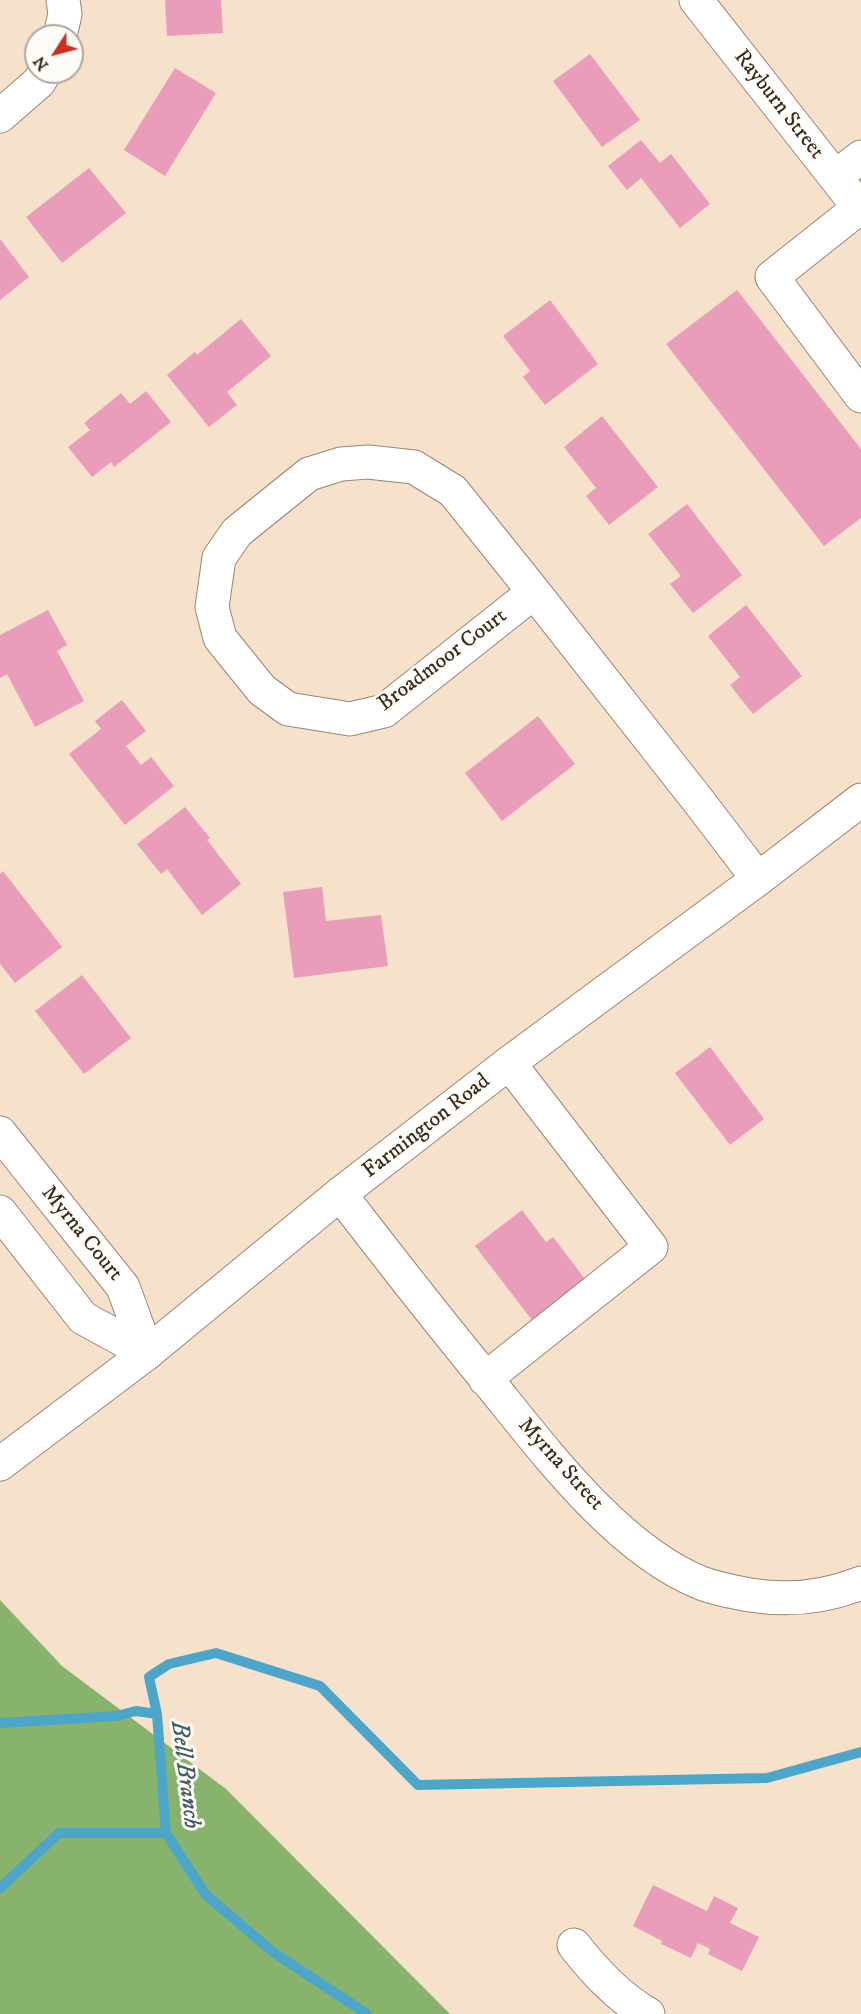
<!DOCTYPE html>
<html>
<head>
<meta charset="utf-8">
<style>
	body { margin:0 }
	#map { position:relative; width:861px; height:2014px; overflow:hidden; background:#f6e2cb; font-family:"IM FELL DW Pica",serif }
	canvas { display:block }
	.north { position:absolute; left:24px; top:24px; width:60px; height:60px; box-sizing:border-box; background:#fdfcf7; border:2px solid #afa8a0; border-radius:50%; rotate:234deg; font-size:16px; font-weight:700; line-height:24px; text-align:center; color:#3b2a1e }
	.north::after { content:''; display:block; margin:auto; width:21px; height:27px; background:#c8321e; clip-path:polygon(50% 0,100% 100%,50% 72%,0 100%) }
</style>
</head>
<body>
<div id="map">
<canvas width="861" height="2014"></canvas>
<div class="north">N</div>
</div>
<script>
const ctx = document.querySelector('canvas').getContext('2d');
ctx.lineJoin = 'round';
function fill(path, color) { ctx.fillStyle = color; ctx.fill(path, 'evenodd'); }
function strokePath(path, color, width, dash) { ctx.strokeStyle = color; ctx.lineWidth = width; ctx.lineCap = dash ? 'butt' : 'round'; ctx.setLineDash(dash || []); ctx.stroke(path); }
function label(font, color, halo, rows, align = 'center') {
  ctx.font = font + ' "IM FELL DW Pica",serif'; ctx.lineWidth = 6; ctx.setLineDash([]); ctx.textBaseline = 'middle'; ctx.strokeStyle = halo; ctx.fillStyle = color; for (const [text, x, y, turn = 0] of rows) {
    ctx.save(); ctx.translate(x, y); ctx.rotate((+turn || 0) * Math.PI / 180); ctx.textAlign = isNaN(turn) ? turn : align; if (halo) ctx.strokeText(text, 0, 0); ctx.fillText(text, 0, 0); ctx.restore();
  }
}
fill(new Path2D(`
	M0 1600 62 1666 226 1789 450 2014H0Z`), '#87b36c');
strokePath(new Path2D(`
	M0 1723 116 1716 136 1711 157 1714
	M0 1888 59 1833H166
	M367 2014 273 1952 206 1895 166 1833 157 1714 149 1677 169 1664 216 1653 320 1686 418 1785 767 1778 861 1752`), '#4ca6ca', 10);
fill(new Path2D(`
	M165 0H221L223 33 167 36Z
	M590 54 640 120 602 147 553 81Z
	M175 68 216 93 165 176 124 150Z
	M641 140 660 163 671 154 710 204 680 228 641 178 627 190 608 166Z
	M89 168 126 213 62 263 26 217Z
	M0 239 29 277 0 300Z
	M737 290 861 449V518L824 546 666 344Z
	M550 300 598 364 545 405 523 377 530 371 503 336Z
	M241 319 271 356 227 392 237 405 209 427 167 375 195 352 197 355Z
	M146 391 171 422 114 467 111 462 92 477 68 447 90 430 84 423 121 393 130 404Z
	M602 416 658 487 609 525 586 496 596 488 564 447Z
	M687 504 742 575 693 613 670 584 681 576 648 534Z
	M746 605 802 676 753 714 730 685 740 677 708 636Z
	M48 610 67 645 57 651 84 701 35 727 7 674 0 678V635Z
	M122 700 146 731 126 746 141 765 151 757 174 786 125 825 69 754 101 729 95 721Z
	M538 716 575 764 502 821 465 773Z
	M185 807 210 838 207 840 241 884 202 915 167 869 161 874 137 844Z
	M3 871 62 947 15 983 0 964V874Z
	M322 887 326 921 381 915 388 966 294 978 283 892Z
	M82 975 131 1038 84 1074 35 1011Z
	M710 1047 764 1119 730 1145 675 1073Z
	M522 1210 546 1242 553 1237 588 1283 535 1324 475 1246Z
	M653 1885 707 1911 714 1896 738 1908 730 1923 759 1937 742 1971 708 1954 710 1949 698 1943 691 1958 661 1944 662 1941 633 1926Z`), '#e99dba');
const minor = new Path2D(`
	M696 0 861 210
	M60 36 65 14 63 0
	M0 116 39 82 45 72
	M835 177 861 157
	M859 208 772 277 861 396
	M534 592 384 711 350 719 288 709 262 690 220 638 212 607 219 558 237 532 309 474 341 464 368 462 414 467 453 491 534 592 700 803 758 879
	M0 1133 123 1287 147 1353
	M340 1194C390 1259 440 1323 492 1386 547 1454 619 1550 701 1583 717 1589 733 1592 750 1595 787 1601 826 1597 861 1583
	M0 1212 83 1318 147 1353
	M485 1379 651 1247 509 1063
	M574 1945C595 1972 618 1997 648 2014`);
const major = new Path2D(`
	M0 1464 147 1353 340 1194 509 1063 758 879 861 800`);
strokePath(minor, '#988674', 35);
strokePath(major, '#988674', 35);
strokePath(minor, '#fff', 33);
strokePath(major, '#fff', 33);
label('22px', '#3b2a1e', '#fdfcf7', [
	["Rayburn Street",778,105,52],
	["Broadmoor Court",443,661,-37],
	["Farmington Road",427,1127,-38],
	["Myrna Court",81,1234,51],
	["Myrna Street",560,1465,48]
]);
label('italic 24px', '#425c63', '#fdfcf7', [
	["Bell Branch",184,1775,83]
]);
</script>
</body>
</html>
